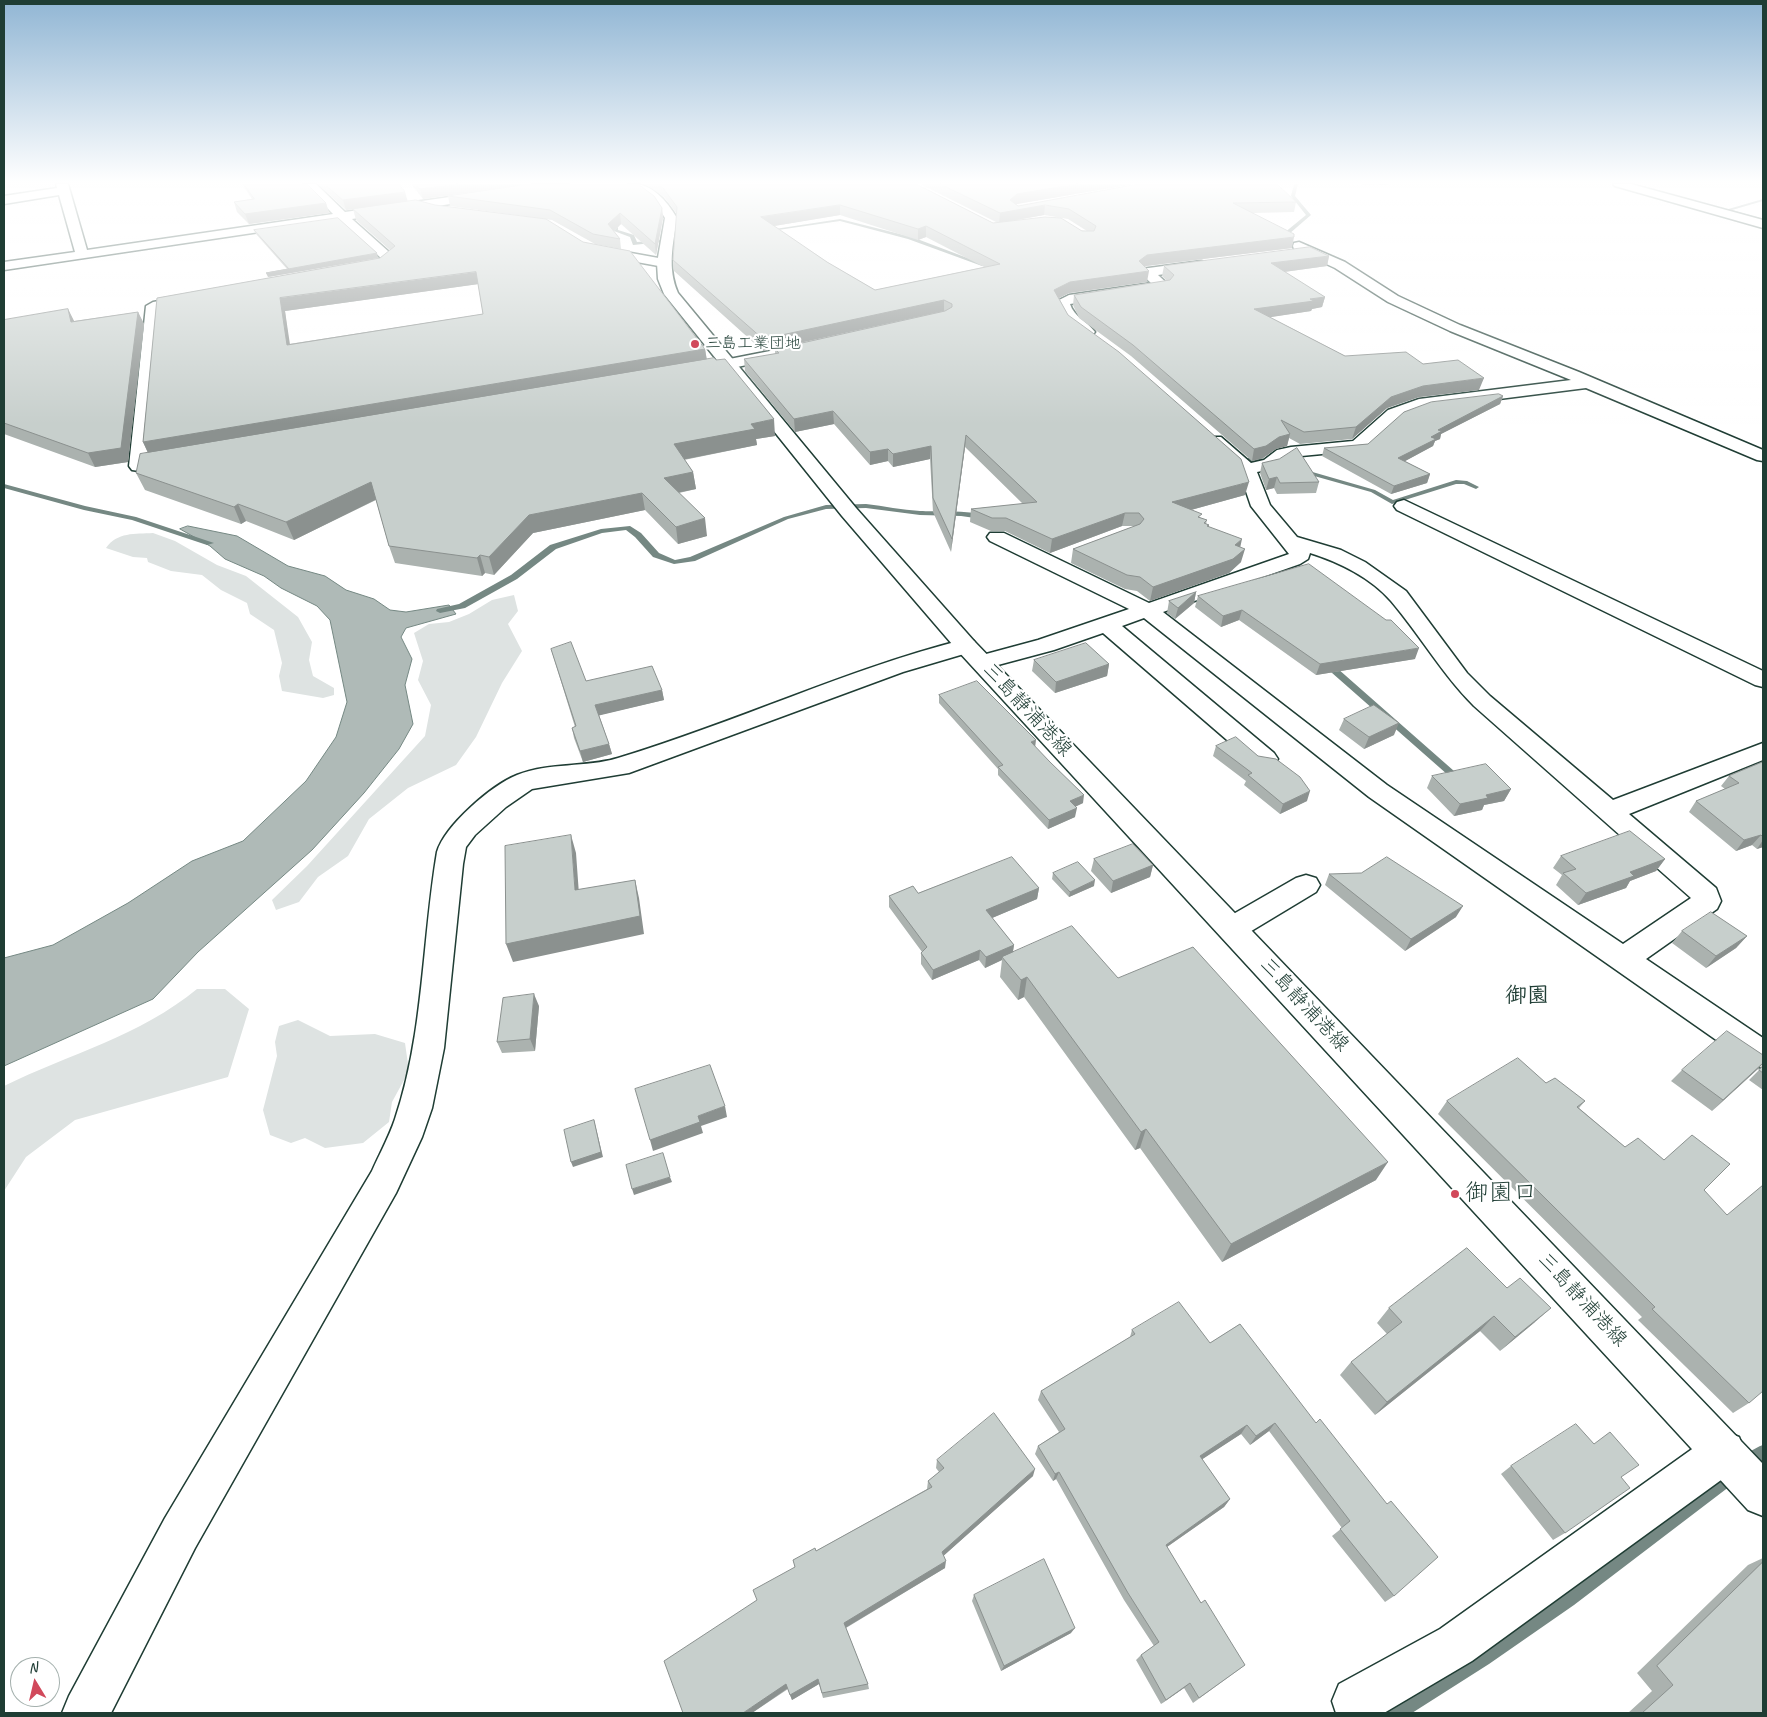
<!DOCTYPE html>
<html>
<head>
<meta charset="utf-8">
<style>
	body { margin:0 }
	#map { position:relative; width:1767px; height:1717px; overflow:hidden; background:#fff; font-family:Caveat,sans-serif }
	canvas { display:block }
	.frame { position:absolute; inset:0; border:5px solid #1f3d34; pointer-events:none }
	.north { position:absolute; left:10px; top:1657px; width:50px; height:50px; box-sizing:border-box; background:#fff; border:1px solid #a5b1ae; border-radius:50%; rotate:351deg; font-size:14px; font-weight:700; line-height:20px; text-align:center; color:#1f3d34 }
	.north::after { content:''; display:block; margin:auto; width:18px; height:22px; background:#d1495b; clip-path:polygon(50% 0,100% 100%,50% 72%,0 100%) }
</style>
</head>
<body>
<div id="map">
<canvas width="1767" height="1717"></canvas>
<div class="frame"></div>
<div class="north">N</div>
</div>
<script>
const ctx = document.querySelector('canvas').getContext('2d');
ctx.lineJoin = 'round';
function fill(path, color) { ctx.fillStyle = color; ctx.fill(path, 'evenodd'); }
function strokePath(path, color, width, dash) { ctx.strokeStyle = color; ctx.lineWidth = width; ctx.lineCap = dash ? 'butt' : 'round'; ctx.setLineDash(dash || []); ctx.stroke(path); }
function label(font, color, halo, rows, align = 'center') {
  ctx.font = font + ' Caveat,"Klee One",sans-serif'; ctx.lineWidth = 4.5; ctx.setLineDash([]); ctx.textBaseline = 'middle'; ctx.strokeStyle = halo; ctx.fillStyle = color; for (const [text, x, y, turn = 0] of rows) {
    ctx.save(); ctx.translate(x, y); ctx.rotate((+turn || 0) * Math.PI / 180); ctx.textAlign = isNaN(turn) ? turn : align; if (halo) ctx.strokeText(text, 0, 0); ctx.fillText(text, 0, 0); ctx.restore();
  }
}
fill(new Path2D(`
	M153 533 175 541 217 565 246 576 298 617 312 642 309 660 313 676 334 688V695L323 698 282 691 279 676 282 663 274 630 250 614 247 603 221 590 202 575 171 571 148 562 147 558 133 557 106 548C117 532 135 534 153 533Z
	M514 595 518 611 508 624 522 651 502 683 476 737 456 765 408 788 369 819 348 856 318 877 299 902 276 910 272 900 307 866 425 736 431 705 418 680 423 661 414 633 429 624 449 622 469 614 492 600Z
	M197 989H225L249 1009 228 1077 75 1120 26 1157 4 1191V1086C69 1054 140 1036 197 989Z
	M298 1020 330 1036 375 1034 405 1043 409 1071 392 1102 389 1122 363 1143 325 1148 305 1138 291 1143 270 1135 263 1110 277 1056 275 1042 279 1026Z`), '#dee3e2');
const water = new Path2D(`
	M188 526 237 536 288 566 325 576 346 590 374 599 390 610 406 612 449 605 456 614 406 628 401 637 412 659 405 685 413 724 399 749 364 793 312 850 198 952 153 999 4 1066V958L53 945 128 903 192 861 243 841 306 781 336 737 347 702 330 620 317 606 281 588 264 576 225 559 210 546 180 529Z`);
fill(water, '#afbab7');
strokePath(water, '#758883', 1);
fill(new Path2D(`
	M1294 184H1298L1295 196 1311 215 1282 240H1278V238L1306 215 1291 196Z
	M1348 184H1390L1388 185Z
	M1763 199V201L1732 210 1763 219V221L1725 210Z
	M840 219 912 237 986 265 982 266 908 239 840 221 764 232 762 231Z
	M618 220 622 221 618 227V230L634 235 637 242 688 238 690 239 633 245 630 237 614 231V227Z
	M1234 458H1261L1279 464 1276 466 1261 462 1232 461V459Z
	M1302 469 1375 490 1393 500 1456 480 1467 481 1479 487 1476 489 1464 484H1456L1392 504 1371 492 1300 472 1299 471Z
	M4 484 85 506 136 517 214 543 207 545 132 520 84 510 4 488Z
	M866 504C884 506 902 510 920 511 937 512 973 509 986 517L982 519 961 516 920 515 866 508 826 509 788 519 695 561 674 564 653 557 635 537 626 530 602 533 556 549 517 579 465 608 440 613 436 611 437 609 459 604 511 575 550 545 601 529 630 526 641 533 659 553 675 560 690 557 784 517 826 505Z
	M1323 661H1329L1454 771 1456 773 1454 775H1448L1323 665Z
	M1763 1445V1461L1746 1473 1741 1470 1738 1465C1742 1456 1754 1448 1763 1445Z
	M1733 1467 1738 1470 1741 1475 1738 1480 1574 1605 1489 1664 1412 1713H1387L1390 1707C1508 1636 1618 1553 1728 1470Z`), '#758883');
const minor = new Path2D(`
	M56 184H68L87 250 333 214 304 184H316L345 212 540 184H568L562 187 352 219 397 259C389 269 370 274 358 271L356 268 358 265 382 259 340 220 4 270V262L75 252 59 195 4 204V196L57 188Z
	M1613 184H1631L1763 220V228L1615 186Z
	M1299 242 1345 262 1398 296 1460 325 1579 372 1763 450V461L1757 460 1586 388 1428 408 1400 418 1364 450 1291 457 1276 468 1257 472 1270 505 1297 537 1341 550 1365 562 1406 591 1467 673 1490 696 1613 800 1763 743V760L1629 814 1716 888 1721 901 1717 909 1646 959 1763 1038V1068L1752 1065 1369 797 1144 618 1122 626 1274 753 1278 759 1274 765 1265 767 1256 765 1103 633 1054 650 983 669 975 667 972 662 975 657 1038 640 1129 609 990 541 987 537 990 533H1004L1149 603 1289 554 1251 506 1239 471 1209 445 1206 441 1209 437H1221L1251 463 1264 460 1277 450 1291 447 1353 441 1388 410 1419 399 1571 380 1450 331 1388 302 1335 268 1294 249 1293 246 1294 243ZM1310 553C1339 562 1371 578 1391 601 1420 635 1442 674 1474 706L1691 898 1623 944 1387 785 1163 612 1300 564 1308 559Z
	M598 247 664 259 671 263 664 267 593 254 591 251 593 248Z
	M1201 261 1206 262 1208 265 1206 268 1158 275 1170 286 1168 289 1070 304C1074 317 1087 321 1095 332L1092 335C1075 339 1059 316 1055 302L1069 295 1151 283 1139 272 1141 269Z
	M193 295 198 296 200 299 198 302 160 309 148 459 174 454 180 455 183 459 180 463C166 466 146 473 132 470L129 466 146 306 153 302Z
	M780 349 788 354 785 357 699 375 691 370 699 365Z
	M1404 500 1763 671V687L1755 685 1397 510 1394 506 1397 502Z
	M966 639 974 641 977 646 974 651 903 672 629 773 532 789 506 807 475 835 466 847 463 864 444 1048 432 1108 422 1137 396 1193 195 1548 111 1713H62L69 1696 165 1518 372 1171C380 1153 389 1137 395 1119 424 1033 422 940 437 852 445 825 492 785 517 775 549 762 586 768 618 758 735 723 847 669 966 639Z
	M1306 875 1316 878 1320 885 1316 892 1243 936 1233 939 1223 936 1218 928 1223 920 1296 878Z
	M1724 1431 1739 1437 1745 1452 1739 1467 1472 1661 1384 1713H1336L1332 1701 1339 1684 1440 1629 1709 1437Z`);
const major = new Path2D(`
	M629 184C651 182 666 200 677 218 673 244 667 268 678 293L856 508 974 641 1763 1464V1516L1748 1510 958 651 842 516 664 294 658 279 657 263 665 218 657 205Z`);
strokePath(minor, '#1f3d34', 3);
strokePath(major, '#1f3d34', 3);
fill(minor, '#fff');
fill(major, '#fff');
fill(new Path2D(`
	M242 184H307L326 203 329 213 249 224 237 212 234 202 252 199Z
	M318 184H399L407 201 705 349 707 360 775 436 756 439 757 445 684 460 693 472 696 489 679 493 707 536 678 544 645 510 533 533 494 575 485 573 482 576 395 563 389 546 376 500 294 540 246 521 241 524 145 490 136 473 148 453 143 442 157 298 380 258 390 250 356 220 353 209 346 210ZM478 284 483 314 289 344 285 311Z
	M411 184H529L423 199Z
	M642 184H916L993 223H998L920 184H1134L1016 204 1018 206 1296 202 1294 212 1252 213 1292 248 1146 266 1145 267 1147 282 1069 293 1059 298 1068 315 1245 495 1191 510 1201 518 1207 520 1206 524 1209 525V527L1240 547 1241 562 1229 573 1150 601 1137 591 1125 589 1071 563 1073 549 1135 526H1122L1050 553 1005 531H991L970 522 971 509 1023 504 965 447 951 552 933 512 930 459 893 467 888 461 870 465 834 424 795 432 745 371 744 359 775 354V349L944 311 763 351 674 271 673 260 677 214 664 197 645 184ZM840 215 918 240 926 237 984 267 875 290 827 262 774 226ZM1044 215 1068 219 1087 231 1012 221Z
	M448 196 662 208 663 218 656 255 621 224 614 231 620 239 621 249 595 244 552 220 450 206Z
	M254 230 378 258 268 277 287 269 256 234Z
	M1329 256 1327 266 1284 272 1325 297 1322 307 1312 309 1311 311 1270 317 1345 356 1423 364 1479 390 1419 397 1387 408 1352 439 1300 444 1289 438 1287 446 1276 449 1263 458 1252 461 1131 356 1079 318 1073 305 1074 295 1167 281 1162 276 1164 266Z
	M68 309 74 321 138 312 144 324 128 462 95 467 4 434V320Z
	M1503 396 1500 404 1441 434 1440 439 1435 441 1433 446 1405 461 1430 474 1427 483 1391 494 1322 456 1324 448 1368 444Z
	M1262 463 1319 482 1316 493 1277 494 1274 488 1266 490 1260 473Z
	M1196 592 1194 603 1175 619 1167 613 1169 601Z
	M1198 596 1415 659 1316 675 1239 620 1221 627 1195 607Z
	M551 649 586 681 662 690 664 700 599 715 609 744 612 754 583 762 574 738 572 728 575 727Z
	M1034 660 1109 664 1107 676 1055 693 1032 671Z
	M939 695 1035 747 1083 803 1075 807V817L1048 829 998 775V769L939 703Z
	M1344 719 1394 735 1364 749 1339 730Z
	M1216 746 1307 801 1280 814 1244 785 1246 781 1213 756Z
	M1763 762V847L1757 849 1752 845 1736 851 1689 812 1696 801 1725 789 1721 786 1729 776Z
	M1432 776 1511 789 1504 801 1484 805 1482 810 1454 816 1427 788Z
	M1561 856 1665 859 1656 871 1630 881 1626 888 1578 905 1556 885 1562 875 1553 868Z
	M1094 859 1153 865 1150 877 1111 893 1091 871Z
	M1053 873 1094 886 1069 897 1052 879Z
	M1329 874 1456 917 1405 951 1325 885Z
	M1039 888 1037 899 992 918 1014 945 1013 952 1118 978 1376 1180 1222 1262 1140 1148 1135 1150 1024 997 1018 1000 1000 977 1002 960 985 968 979 960 932 980 921 964V953L922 952 889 907V896L918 893Z
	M1682 931 1747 936 1736 948 1706 968 1672 943Z
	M539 1006 535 1051 502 1053 497 1042Z
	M1763 1055V1064L1712 1111 1671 1081 1682 1070Z
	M1763 1066V1090L1749 1080Z
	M1546 1083 1585 1101 1579 1108 1625 1147 1664 1160 1704 1190 1749 1403 1733 1413 1638 1320 1642 1317 1438 1114 1447 1101Z
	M1467 1248 1535 1322 1500 1351 1480 1331 1375 1415 1340 1375 1351 1362 1387 1334 1377 1323 1389 1308Z
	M1240 1324 1394 1596 1385 1602 1332 1536 1342 1528 1269 1431 1250 1445 1241 1434 1202 1459 1230 1499 1224 1507 1167 1547 1201 1603 1245 1665 1193 1703 1184 1688 1161 1704 1136 1660 1141 1655 1154 1646 1124 1600 1056 1479 1053 1481 1035 1454 1038 1446 1059 1432 1038 1400 1041 1391 1130 1337 1132 1330 1210 1343Z
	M1594 1444 1621 1477 1565 1533 1553 1540 1501 1474 1511 1466Z
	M937 1460 1033 1476 943 1556 945 1568 846 1628 868 1684 869 1689 823 1698 819 1684 792 1700 788 1689 752 1713 757 1600 795 1567 793 1560 816 1551 927 1489 928 1481 939 1472 936 1468Z
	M1763 1558V1713H1628L1652 1691 1637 1673 1748 1565Z
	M974 1595 1071 1633 1001 1671 972 1601Z`), '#abb2af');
fill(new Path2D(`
	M458 184H529L423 199 420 189Z
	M1078 184H1134L1017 204 1009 211 1010 200 1017 194Z
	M405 192 408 202 346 210 343 200Z
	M326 203 329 213 249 224 245 214Z
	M840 205V215L762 228 761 217Z
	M1045 205 1044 215 999 223 1000 213Z
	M662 208 663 218 656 255 655 244Z
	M620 213 621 224 610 234 608 224Z
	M926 226V237L918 240V229Z
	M1294 237 1292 248 1146 266 1137 272 1139 261 1147 255Z
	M377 253 378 258 268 277 266 273Z
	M1329 256 1327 266 1269 274 1271 263Z
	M1149 271 1147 282 1069 293 1053 301 1054 290 1070 282Z
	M476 272 479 284 285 311 292 358 287 345 280 298Z
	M1325 297 1322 307 1312 309 1311 311 1252 320 1254 309Z
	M944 300V311L763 351V339Z
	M68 309 74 321 71 322Z
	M138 312 144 324 128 462 95 467 88 453Z
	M705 349 707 362 150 457 143 442Z
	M1484 378 1479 390 1419 397 1387 408 1352 439 1356 427 1391 397 1423 386Z
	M1503 396 1500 404 1441 434 1440 439 1435 441 1433 446 1396 466 1398 458 1431 437 1438 430Z
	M833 411 834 424 795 432 794 419Z
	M774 419 775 436 756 439 757 445 676 461 674 444 751 424Z
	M1290 434 1287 446 1276 449 1263 458 1252 461 1254 449 1279 437Z
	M966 435 965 447 951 552 952 539Z
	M931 446 930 459 893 467V454Z
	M888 449V461L870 465V452Z
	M693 472 696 489 666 495 664 478Z
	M1430 474 1427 483 1391 494 1394 486Z
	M1277 477 1274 488 1266 490 1269 479Z
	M371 482 377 499 294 540 286 522Z
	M1249 482 1245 495 1169 516 1172 502Z
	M642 493 645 510 533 533 494 575 489 557 529 515Z
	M238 504 246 521 241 524 234 507Z
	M1125 513 1122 526 1050 553 1052 539Z
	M705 518 707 536 678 544 676 527Z
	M1242 539 1239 553 1235 545Z
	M1245 549 1241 562 1229 573 1150 601 1153 587Z
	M480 555 485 573 482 576 477 558Z
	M1196 592 1194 603 1175 619 1178 608Z
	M1242 610 1239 620 1221 627 1223 616Z
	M1419 648 1415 659 1316 675 1320 664Z
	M1109 664 1107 676 1055 693 1056 682Z
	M662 690 664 700 597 716 595 705Z
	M1399 723 1394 735 1364 749 1369 737Z
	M1036 740 1035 748 1031 742Z
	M609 744 612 754 583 762 580 751Z
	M1511 789 1504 801 1484 805 1482 810 1454 816 1460 804 1486 795Z
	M1310 791 1307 801 1280 814 1283 804Z
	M1084 795 1083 803 1068 810 1070 801Z
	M1077 808 1075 817 1048 829 1049 820Z
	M571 835 576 853 580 908 575 890Z
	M1761 835 1752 845 1736 851 1744 840Z
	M1763 840V847L1757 849Z
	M1665 859 1656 871 1630 881 1626 888 1578 905 1586 893 1630 872Z
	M1153 865 1150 877 1111 893 1113 881Z
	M635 880 639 898 644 934 513 962 506 944Z
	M1095 880 1094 886 1069 897 1070 892Z
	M1039 888 1037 899 985 921 986 910Z
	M1463 906 1456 917 1405 951 1411 939Z
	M1747 936 1736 948 1706 968 1716 956Z
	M1014 945 1012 956 1002 957V960L985 968 986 957Z
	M980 950 979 960 932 980 933 970Z
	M1027 977 1024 997 1018 1000 1021 980Z
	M534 994 539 1006 535 1051 530 1039Z
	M1763 1063 1758 1069 1712 1111 1723 1100Z
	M725 1106 727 1117 701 1126 703 1133 653 1151 650 1140 698 1116Z
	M594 1120 603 1157 573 1167 571 1162Z
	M1146 1129 1140 1148 1135 1150 1141 1132Z
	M1388 1162 1376 1180 1222 1262 1231 1244Z
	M670 1177 672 1182 634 1195 632 1189Z
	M1551 1308 1535 1322 1500 1351 1515 1337Z
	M1494 1316 1480 1331 1375 1415 1387 1402Z
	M1275 1423 1269 1431 1250 1445 1256 1436Z
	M1247 1425 1241 1434 1195 1464 1200 1456Z
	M1035 1469 1033 1476 940 1559 942 1552Z
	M1059 1472 1056 1479 1053 1481 1055 1474Z
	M1230 1499 1224 1507 1161 1551 1166 1545Z
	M946 1561 945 1568 845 1628 844 1623Z
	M1075 1628 1071 1633 1001 1671 1004 1666Z
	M818 1679 819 1684 792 1700 790 1695Z
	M1190 1683 1184 1688 1161 1704 1166 1700Z
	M786 1684 788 1688 752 1713H743Z`), '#8b918f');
const building = new Path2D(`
	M244 184H307L326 203 245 214 234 202 254 199Z
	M325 184H399L405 192 343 200Z
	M416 184H458L420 189Z
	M529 184H638L654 196 662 208 655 244 620 213 608 224 620 239 593 234 550 210 448 196Z
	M657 184H916L993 223 1045 217 1061 218 1082 231H1094L1096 226 1069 209 1045 205 1000 213 940 184H1078L1017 194 1010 200 1018 206 1138 184H1277L1296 202 1233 203 1294 234V237L1147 255 1139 261 1149 271 1070 282 1054 290 1068 315 1119 352 1241 459 1249 482 1172 502 1202 514 1198 517 1207 520 1204 523 1209 525 1207 526 1242 539 1235 545 1245 549 1233 559 1153 587 1140 577 1127 575 1073 549 1140 524 1144 519 1139 513H1125L1052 539 1006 518H992L971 509 1037 502 966 435 952 539 933 498 931 446 893 454 888 449 870 452 833 411 794 419 744 359 779 353 775 349 945 311 952 307V304L944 300 763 339 673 260 677 207 663 188ZM840 205 918 229 926 226 1000 264 875 290 827 262 761 217Z
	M416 200 435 205 546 219 583 242 630 251 705 349 143 442 157 298 380 258 395 246 353 209ZM476 272 483 314 287 345 280 298Z
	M338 218 377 253 266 273 289 269 254 230Z
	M1310 247 1329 256 1271 263 1325 297 1310 299 1314 301 1254 309 1345 356 1406 352 1423 364 1458 360 1484 378 1423 386 1391 397 1356 427 1304 432 1281 420 1290 434 1279 437 1266 446 1254 449 1133 345 1081 307 1074 295 1170 280 1174 275 1164 266Z
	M68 309 71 322 138 312 121 448 88 453 4 423V320Z
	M714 358 716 360 725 359 774 419 751 424 755 429 674 444 693 472 664 478 705 518 676 527 642 493 529 515 489 557 480 555 477 558 389 546 371 482 286 522 238 504 234 507 136 473 140 454Z
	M1499 394 1503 396 1438 430 1442 431 1431 437 1436 439 1398 458 1430 474 1394 486 1324 448 1368 444 1404 412 1431 402Z
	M1297 448 1319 482 1280 483 1277 477 1269 479 1262 463 1279 459Z
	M1309 564 1386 620H1391L1419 648 1320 664 1242 610 1223 616 1198 596Z
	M1196 592 1178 608 1169 601Z
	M571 642 586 681 652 666 662 690 595 705 609 744 580 751 572 728 576 726 551 649Z
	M1086 643 1109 664 1056 682 1034 660Z
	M977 681 1036 740 1031 742 1050 762 1084 795 1070 801 1077 808 1049 820 998 767 1003 765 939 695Z
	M1374 705 1399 723 1369 737 1344 719Z
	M1236 737 1258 756 1276 759 1300 777 1310 791 1283 804 1248 775 1252 773 1216 746Z
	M1763 762V837L1761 835 1744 840 1696 801 1739 783 1729 776Z
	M1486 764 1511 789 1486 795 1488 798 1460 804 1432 776Z
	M1630 831 1665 859 1630 872 1634 876 1586 893 1563 873 1576 869 1561 856Z
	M571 835 575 890 635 880 640 916 506 944 505 846Z
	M1133 844 1153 865 1113 881 1094 859Z
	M1012 857 1039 888 986 910 1014 945 986 957 980 950 933 970 921 953 927 947 889 896 913 886 918 893Z
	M1387 857 1463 906 1411 939 1329 874 1361 873Z
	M1078 862 1095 880 1070 892 1053 873Z
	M1711 912 1747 936 1716 956 1682 931Z
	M1072 926 1118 978 1193 947 1388 1162 1231 1244 1146 1129 1141 1132 1027 977 1021 980 1002 957Z
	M534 994 530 1039 497 1042 503 998Z
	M1727 1031 1763 1055V1063L1723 1100 1682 1070Z
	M1518 1058 1546 1083 1555 1078 1585 1101 1577 1107 1625 1147 1638 1138 1664 1160 1692 1135 1730 1164 1704 1190 1727 1215 1763 1185V1391L1749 1403 1652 1309 1655 1307 1447 1101Z
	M710 1065 725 1106 698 1116 700 1122 650 1140 635 1089Z
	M1763 1066V1073L1759 1070Z
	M594 1120 601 1152 571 1162 564 1130Z
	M663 1153 670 1177 632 1189 626 1165Z
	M1467 1248 1507 1288 1520 1278 1551 1308 1515 1337 1494 1316 1387 1402 1351 1362 1402 1322 1389 1308Z
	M1179 1302 1210 1343 1240 1324 1316 1423 1320 1419 1387 1504 1391 1501 1438 1557 1394 1596 1340 1529 1350 1521 1275 1423 1256 1436 1247 1425 1200 1456 1230 1499 1166 1545 1201 1603 1205 1600 1245 1665 1199 1698 1190 1683 1166 1700 1141 1655 1159 1642 1128 1593 1059 1472 1055 1474 1038 1446 1065 1429 1041 1391 1135 1334 1132 1330Z
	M994 1413 1035 1469 942 1552 946 1561 844 1623 868 1684 822 1693 818 1679 790 1695 786 1684 743 1713H683L664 1661 757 1600 753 1590 795 1567 793 1560 815 1548 816 1551 932 1487 928 1481 944 1468 937 1460Z
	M1576 1424 1594 1444 1610 1432 1639 1465 1621 1477 1630 1488 1565 1533 1511 1466Z
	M1044 1559 1075 1628 1004 1666 974 1595Z
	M1763 1562V1713H1642L1673 1685 1657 1666Z`);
fill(building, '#c7cfcc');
strokePath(building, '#8b918f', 1);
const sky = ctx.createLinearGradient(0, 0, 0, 424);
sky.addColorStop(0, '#91b6d4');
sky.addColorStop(0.43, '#fff');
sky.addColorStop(1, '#ffffff00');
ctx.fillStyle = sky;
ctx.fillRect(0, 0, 1767, 424);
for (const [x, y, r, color] of [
	[695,344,5,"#d1495b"],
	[1455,1194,5,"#d1495b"]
]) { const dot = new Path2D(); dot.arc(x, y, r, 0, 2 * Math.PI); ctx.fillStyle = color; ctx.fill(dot); strokePath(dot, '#fff', 2); }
label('16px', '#1f3d34', '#fff', [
	["三島工業団地",705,344]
], 'left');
label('20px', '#1f3d34', '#fff', [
	["三島静浦港線",1027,710,47],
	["三島静浦港線",1304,1005,47],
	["三島静浦港線",1582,1300,47]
]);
label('bold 22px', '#1f3d34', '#fff', [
	["御園",1527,996]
]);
label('24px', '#1f3d34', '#fff', [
	["御園口",1465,1194]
], 'left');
</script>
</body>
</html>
